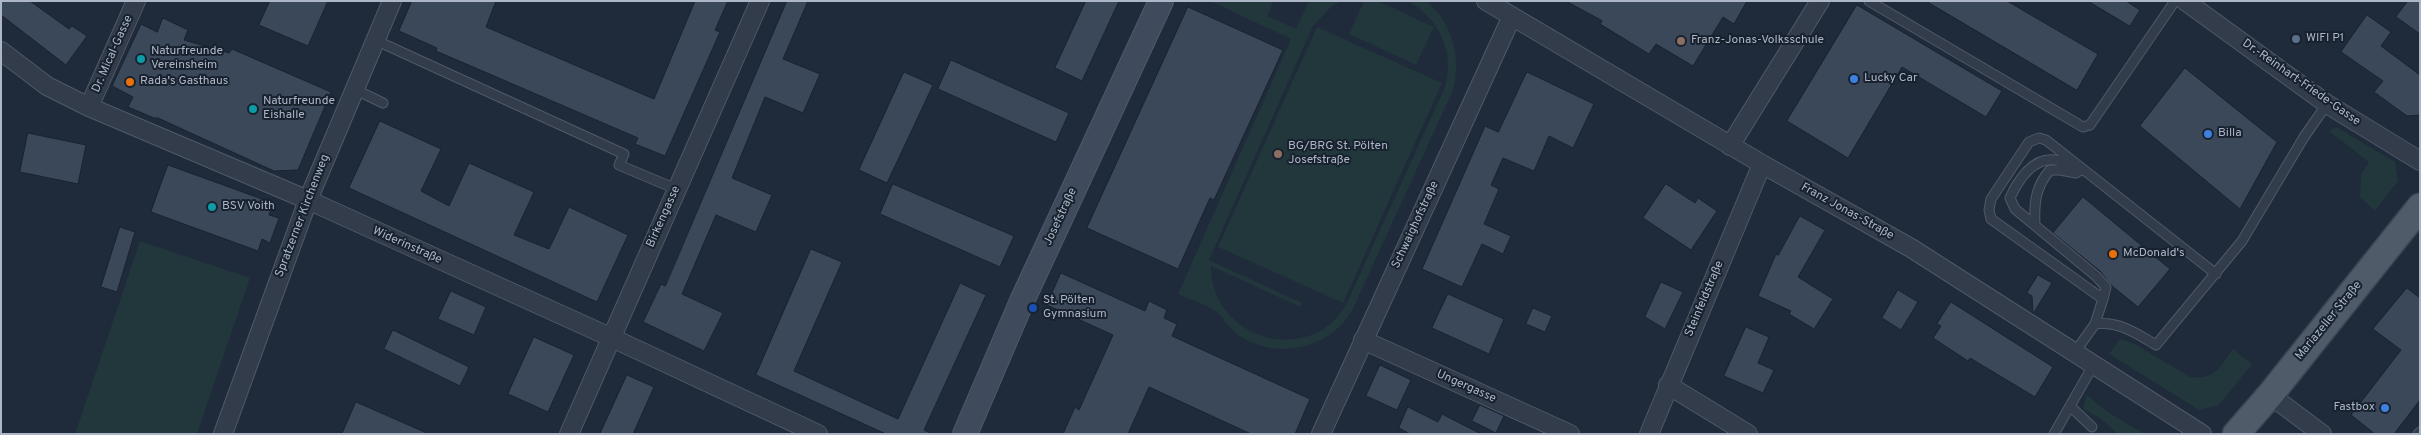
<!DOCTYPE html>
<html>
<head>
<meta charset="utf-8">
<style>
	body { margin:0 }
	#map { position:relative; width:2421px; height:435px; overflow:hidden; background:#1f2a3a; font-family:Overpass,sans-serif }
	canvas { display:block }
	.frame { position:absolute; inset:0; border:2px solid #adb6c7; pointer-events:none }
</style>
</head>
<body>
<div id="map">
<canvas width="2421" height="435"></canvas>
<div class="frame"></div>
</div>
<script>
const ctx = document.querySelector('canvas').getContext('2d');
ctx.lineJoin = 'round';
function fill(path, color) { ctx.fillStyle = color; ctx.fill(path, 'evenodd'); }
function strokePath(path, color, width, dash) { ctx.strokeStyle = color; ctx.lineWidth = width; ctx.lineCap = dash ? 'butt' : 'round'; ctx.setLineDash(dash || []); ctx.stroke(path); }
function label(font, color, halo, rows, align = 'center') {
  ctx.font = font + ' Overpass,sans-serif'; ctx.lineWidth = 4; ctx.setLineDash([]); ctx.textBaseline = 'middle'; ctx.strokeStyle = halo; ctx.fillStyle = color; for (const [text, x, y, turn = 0] of rows) {
    ctx.save(); ctx.translate(x, y); ctx.rotate((+turn || 0) * Math.PI / 180); ctx.textAlign = isNaN(turn) ? turn : align; if (halo) ctx.strokeText(text, 0, 0); ctx.fillText(text, 0, 0); ctx.restore();
  }
}
fill(new Path2D(`
	M1210 1H1274L1267 16 1296 29 1309 1H1341L1330 8 1313 26 1209 260 1302 303 1300 307 1211 266C1210 324 1277 359 1325 328 1334 322 1340 313 1346 305L1445 87C1455 51 1439 19 1408 1 1413 1 1419 0 1424 1 1429 2 1435 9 1439 14 1455 36 1460 63 1453 90L1352 311C1329 349 1278 360 1241 337 1230 330 1225 320 1217 312 1207 304 1189 300 1178 294L1291 39Z
	M1364 1H1378L1434 27 1416 65 1349 34Z
	M1317 27 1442 83 1343 303 1218 247Z
	M2334 128H2338L2395 162 2398 181 2375 211 2360 197 2361 174 2369 162 2329 131Z
	M140 241 250 278 197 434H75Z
	M2120 339 2133 343 2190 377C2215 380 2220 367 2233 349L2252 364 2219 405 2199 410 2109 354Z
	M2087 395 2109 413 2145 434H2118L2100 418 2083 409Z`), '#21373b');
const building = new Path2D(`
	M1 1H30L69 29 72 26 87 36 66 65 1 15Z
	M270 1H328L308 46 259 25Z
	M412 1H496L486 27 654 99 695 1H728L715 30 720 32 665 156 635 144 638 138 436 51 437 48 399 31Z
	M787 1H808L783 59 820 74 803 113 765 97 732 178 772 195 756 232 716 215 682 294 723 313 704 351 643 322 661 284 665 286Z
	M1086 1H1119L1082 81 1055 68Z
	M1566 1H1747L1734 24 1723 17 1693 66 1656 44 1649 54 1600 24 1602 21Z
	M1926 1H2007L2098 54 2077 90Z
	M2088 1H2126L2140 10 2130 26Z
	M2408 1H2420V34L2396 17Z
	M1857 5 2002 91 1986 117 1902 67 1848 158 1787 121Z
	M1188 7 1283 50 1214 200 1210 198 1178 269 1087 228Z
	M2367 15 2391 32 2381 46 2420 75V115L2407 116 2374 92 2383 81 2341 52Z
	M163 18 188 30 184 40 229 53 232 49 331 92 298 170 274 171 158 118H154L128 107 133 97 112 86 141 24 157 32Z
	M951 60 1069 113 1056 142 938 89Z
	M2185 68 2277 142 2240 209 2140 126Z
	M904 72 933 85 887 183 859 170Z
	M1527 72 1594 104 1573 148 1549 136 1534 171 1503 158 1491 185 1499 189 1484 224 1511 236 1503 254 1482 244 1462 287 1422 269 1485 126 1498 132Z
	M380 121 441 149 421 191 449 206 469 163 534 192 514 235 549 249 569 207 628 235 597 302 349 188Z
	M28 133 86 145 78 184 20 172Z
	M168 165 273 203 269 215 279 218 270 243 262 239 258 251 151 212Z
	M893 184 1014 236 1000 267 880 214Z
	M1666 184 1695 203 1698 198 1717 211 1691 250 1643 218Z
	M2083 197 2170 269 2138 307 2112 286 2100 271 2053 233Z
	M1800 216 1825 230 1798 277 1833 299 1814 329 1789 314 1791 311 1758 296 1776 254 1778 255Z
	M120 227 135 232 117 292 101 287Z
	M811 249 842 262 794 371 898 419 960 283 986 295 924 430 932 434H886L756 375Z
	M1061 273 1145 311 1149 301 1167 310 1164 318 1177 324 1172 336 1310 399 1295 434H1251L1149 387 1128 434H1063L1075 407 1079 410 1113 335 1047 305Z
	M2038 275 2052 283 2033 314 2032 296 2027 293Z
	M1661 282 1683 292 1665 329 1645 317Z
	M2407 288 2420 298V400L2394 434H2375L2351 415 2401 350 2373 329Z
	M1898 290 1918 302 1901 330 1882 318Z
	M451 291 486 307 474 335 438 319Z
	M1448 294 1504 319 1489 354 1432 328Z
	M1951 302 2053 367 2035 397 1970 358 1968 361 1933 338 1941 326 1937 324Z
	M1533 308 1552 316 1545 332 1526 324Z
	M1746 327 1769 337 1758 363 1774 370 1763 393 1724 376Z
	M393 330 469 367 460 386 384 349Z
	M534 337 574 355 548 412 508 394Z
	M1380 365 1411 380 1397 410 1366 396Z
	M627 375 654 387 633 434H600Z
	M356 402 429 434H342Z
	M1480 405 1504 416 1496 433 1472 421Z
	M1408 407 1438 422 1442 414 1481 434H1410L1399 428Z`);
fill(building, '#3a485a');
strokePath(building, '#1a2330', 1);
const lane = new Path2D(`
	M1869 1 2083 127 2090 125 2175 1
	M375 40 624 154 619 165 676 189
	M354 89 383 103
	M2080 171C2072 167 2063 161 2055 160 2033 157 2018 180 2010 198L2015 209 2096 276 2106 287 2103 299
	M2035 225C2034 204 2035 187 2050 170H2060L2076 173
	M2095 324 2103 299 1991 219 1989 210 1991 199 2029 142 2039 138 2046 140 2216 274
	M2075 352 2095 324C2119 321 2136 333 2156 345L2242 241 2304 137 2327 104
	M2071 407 2092 427
	M2054 434 2094 364
	M2418 434 2420 432`);
const street = new Path2D(`
	M1486 1 1762 164 1911 248 2202 434
	M2185 1 2327 104 2420 161
	M1 51 47 86 89 107 308 200 610 337 818 434
	M89 107 136 1
	M1730 146 1820 1
	M1363 340 1570 434
	M1668 385 1748 434
	M2270 395 2322 434
	M223 434 308 200 392 1
	M569 434 760 1
	M1321 434 1512 16
	M1649 434 1762 164`);
const secondary = new Path2D(`
	M965 434 1022 301 1161 1`);
const primary = new Path2D(`
	M2236 434 2270 395 2420 207`);
strokePath(lane, '#505968', 11);
strokePath(street, '#505968', 20);
strokePath(secondary, '#505968', 26);
strokePath(primary, '#3c4554', 29);
strokePath(lane, '#323c4a', 9);
strokePath(street, '#323c4a', 18);
strokePath(secondary, '#404a5d', 24);
strokePath(primary, '#505b6a', 26);
for (const [x, y, r, color] of [
	[2296,39,5,"#5c6f8a"],
	[1681,41,5,"#8d6e63"],
	[141,59,5,"#0f9aa8"],
	[1854,79,5,"#3f7fe0"],
	[130,82,5,"#e8710a"],
	[253,109,5,"#0f9aa8"],
	[2208,134,5,"#3f7fe0"],
	[1278,154,5,"#8d6e63"],
	[212,207,5,"#0f9aa8"],
	[2113,254,5,"#e8710a"],
	[1033,308,5,"#1a4fb4"],
	[2385,408,5,"#3f7fe0"]
]) { const dot = new Path2D(); dot.arc(x, y, r, 0, 2 * Math.PI); ctx.fillStyle = color; ctx.fill(dot); strokePath(dot, '#18212e', 2); }
label('12px', '#adb6c7', '#18212e', [
	["WIFI P1",2306,39],
	["Franz-Jonas-Volksschule",1691,41],
	["Naturfreunde",151,52],
	["Vereinsheim",151,66],
	["Lucky Car",1864,79],
	["Rada's Gasthaus",140,82],
	["Naturfreunde",263,102],
	["Eishalle",263,116],
	["Billa",2218,134],
	["BG/BRG St. Pölten",1288,147],
	["Josefstraße",1288,161],
	["BSV Voith",222,207],
	["McDonald's",2123,254],
	["St. Pölten",1043,301],
	["Gymnasium",1043,315],
	["Fastbox",2375,408,"right"]
], 'left');
label('12px', '#adb6c7', '#18212e', [
	["Dr. Mical-Gasse",113,54,-66],
	["Dr.-Reinhart-Friede-Gasse",2301,83,35],
	["Franz Jonas-Straße",1847,212,29],
	["Spratzerner Kirchenweg",303,216,-69],
	["Birkengasse",664,217,-66],
	["Josefstraße",1061,217,-65],
	["Schwaighofstraße",1416,225,-65],
	["Widerinstraße",407,246,24],
	["Steinfeldstraße",1705,299,-67],
	["Mariazeller Straße",2329,321,-51],
	["Ungergasse",1466,387,24]
]);
</script>
</body>
</html>
